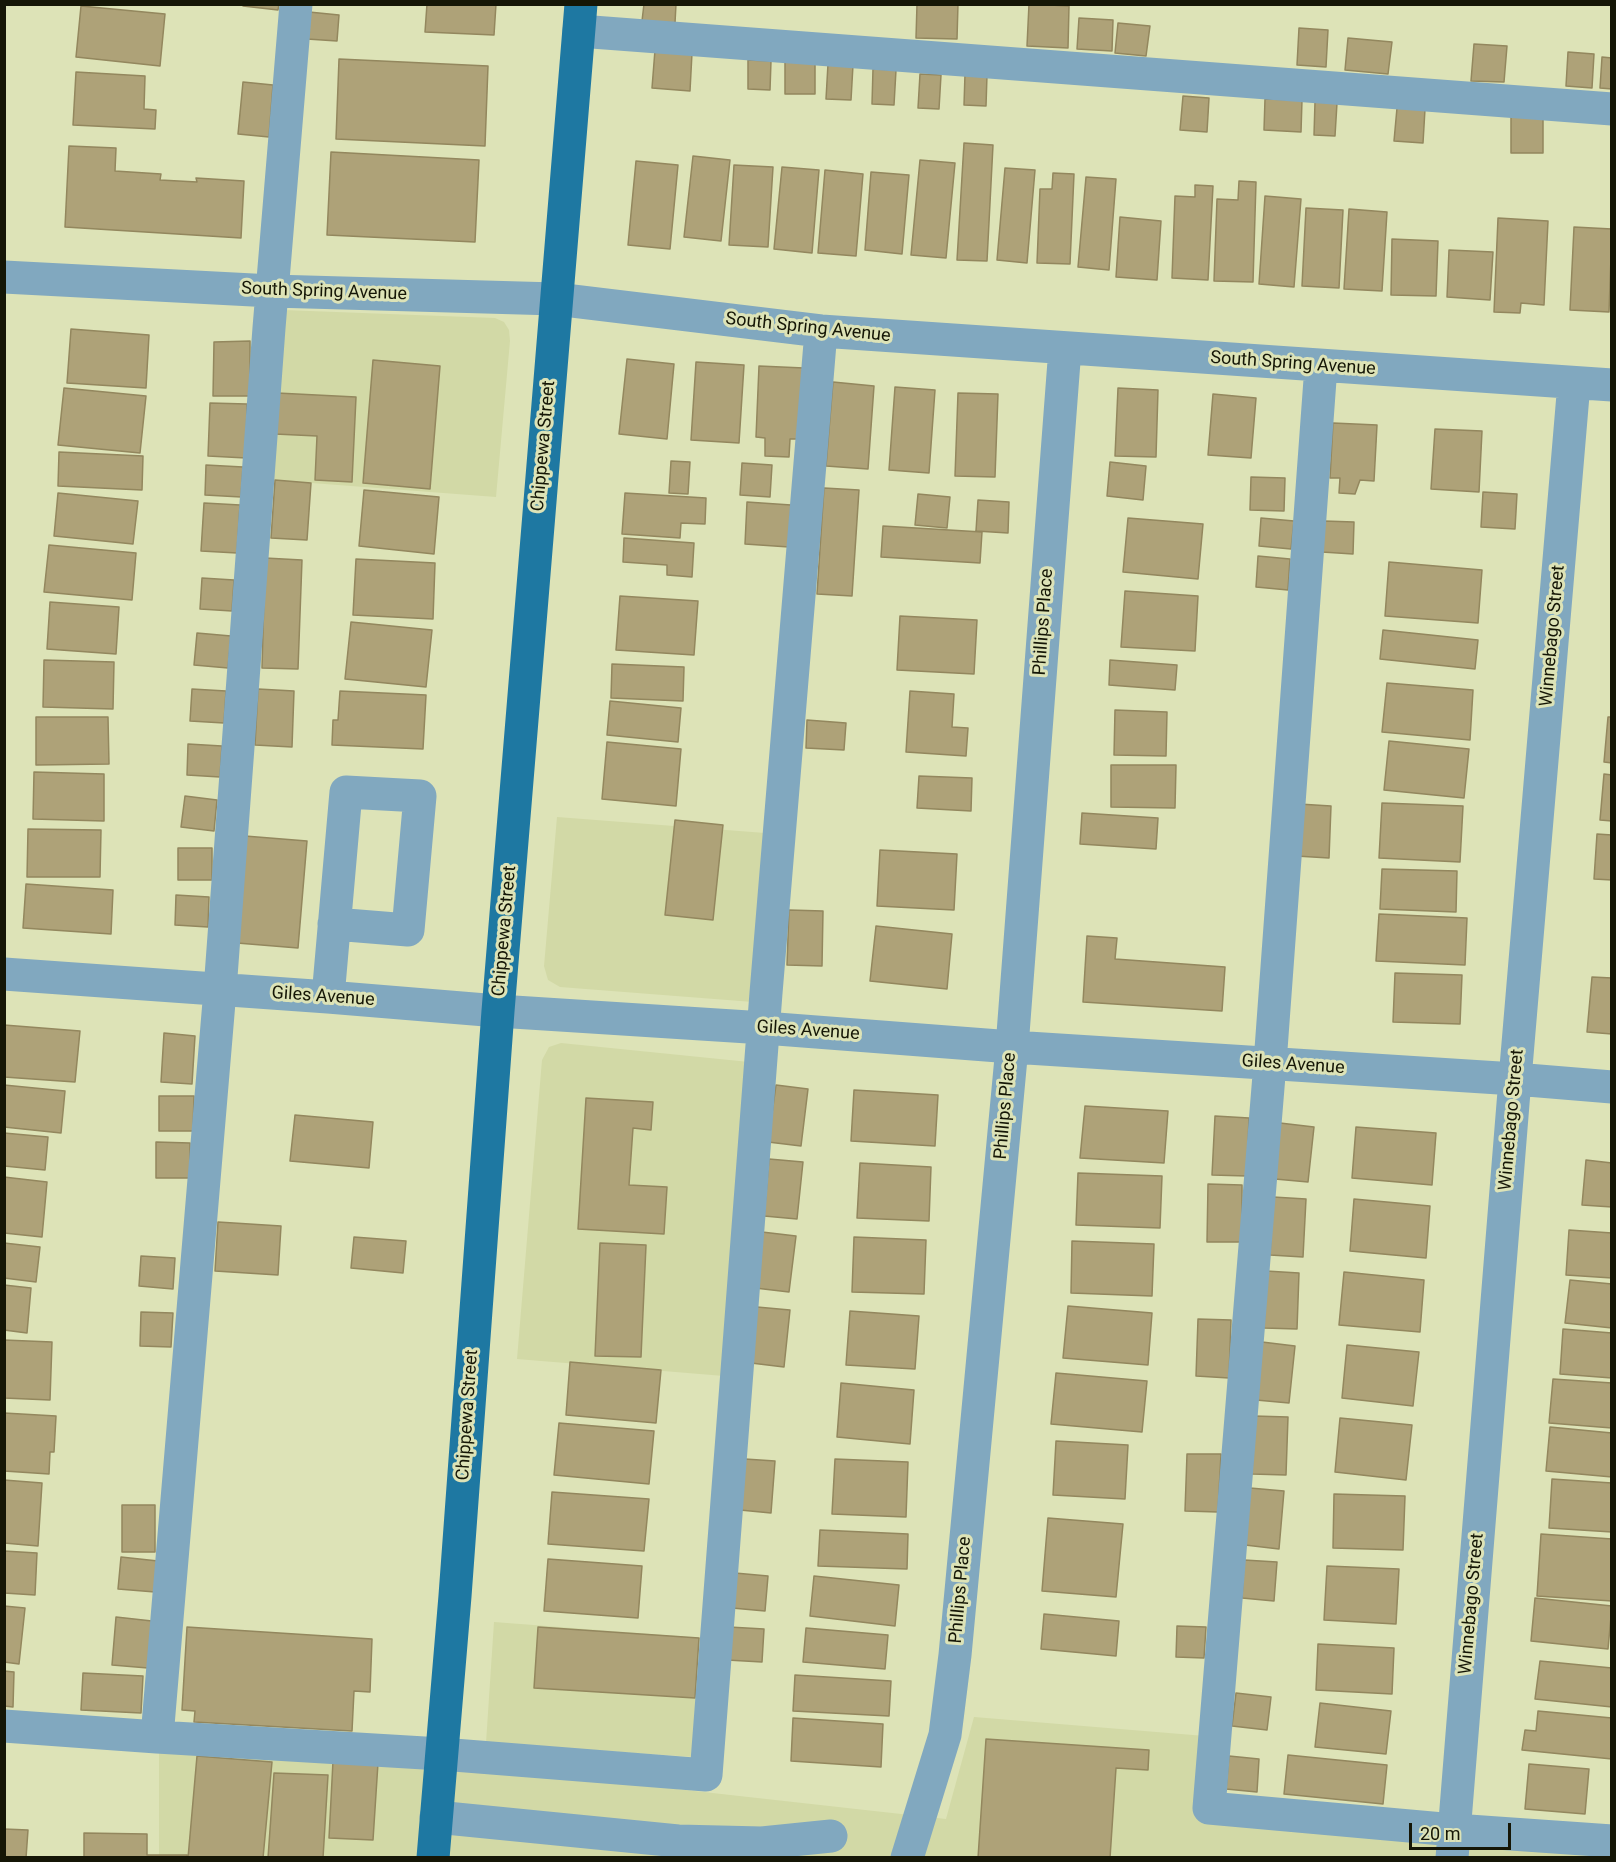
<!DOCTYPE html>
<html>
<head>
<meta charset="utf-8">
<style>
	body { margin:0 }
	#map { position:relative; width:1616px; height:1862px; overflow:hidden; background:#dde3b7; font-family:Roboto,sans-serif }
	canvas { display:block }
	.frame { position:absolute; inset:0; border:6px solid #151606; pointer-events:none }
	.scale { position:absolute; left:1409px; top:1823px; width:102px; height:27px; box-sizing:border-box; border:3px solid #151606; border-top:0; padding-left:8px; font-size:18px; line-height:21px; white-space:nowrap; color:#151606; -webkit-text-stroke:4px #dde3b7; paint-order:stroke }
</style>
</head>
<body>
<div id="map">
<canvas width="1616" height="1862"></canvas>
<div class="frame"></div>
<div class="scale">20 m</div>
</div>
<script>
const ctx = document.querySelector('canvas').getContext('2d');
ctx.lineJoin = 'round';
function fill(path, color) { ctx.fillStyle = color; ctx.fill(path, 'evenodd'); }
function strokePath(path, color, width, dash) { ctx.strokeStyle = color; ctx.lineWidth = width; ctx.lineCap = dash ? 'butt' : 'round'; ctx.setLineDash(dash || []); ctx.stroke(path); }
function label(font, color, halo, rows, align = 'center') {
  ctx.font = font + ' Roboto,sans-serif'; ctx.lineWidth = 6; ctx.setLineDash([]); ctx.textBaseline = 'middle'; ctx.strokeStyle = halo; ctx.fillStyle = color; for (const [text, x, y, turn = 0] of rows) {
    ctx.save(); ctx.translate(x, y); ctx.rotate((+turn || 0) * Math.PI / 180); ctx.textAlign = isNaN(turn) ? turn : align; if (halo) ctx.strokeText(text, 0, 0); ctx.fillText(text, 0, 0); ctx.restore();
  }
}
fill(new Path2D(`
	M283 310 495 318 504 322 509 330 510 341 496 497 272 480Z
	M557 817 765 833 753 1002 560 987 548 980 544 966Z
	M561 1043 749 1062 724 1376 517 1359 542 1060 549 1047Z
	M494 1622 703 1638 694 1757 486 1743Z
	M974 1717 1205 1736 1198 1818 1611 1849V1857H159V1745L398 1758 946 1819Z`), '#d2d9a6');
const building = new Path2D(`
	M243 4H279L278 10 243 6Z
	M427 4H496L494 35 425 32Z
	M644 4H676L675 23 642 21Z
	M917 4H958L957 39 916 38Z
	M1029 4 1069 6 1068 48 1027 46Z
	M81 6 165 14 160 66 76 57Z
	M309 12 339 15 337 41 307 39Z
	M1079 18 1113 20 1112 51 1077 49Z
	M1118 23 1150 26 1146 56 1115 53Z
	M1299 28 1328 30 1326 67 1297 65Z
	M1348 38 1392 42 1388 74 1345 70Z
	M1474 44 1507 46 1504 82 1471 81Z
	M655 50 692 53 690 91 652 88Z
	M1568 52 1594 54 1592 88 1566 86Z
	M1602 57 1612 58V89L1600 88Z
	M339 59 488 66 485 146 336 139Z
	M748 60 771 61 770 90 748 89Z
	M785 61H815V94H785Z
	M828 64 853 65 851 100 826 99Z
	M873 69 896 70 894 105 872 104Z
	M76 72 145 76 144 109 156 110 155 129 73 125Z
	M920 74 941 75 939 109 918 108Z
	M965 74 987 75 986 106 964 105Z
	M243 82 273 85 269 137 238 134Z
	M1183 96 1209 98 1207 132 1180 130Z
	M1265 99 1302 100 1301 132 1264 130Z
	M1315 102 1337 103 1335 136 1314 135Z
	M1397 108 1425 109 1423 143 1394 141Z
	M1511 116 1543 117V153H1511Z
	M964 143 993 145 987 261 957 260Z
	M69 146 116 148 115 171 161 174 160 180 197 182 196 178 244 181 241 238 65 227Z
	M331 152 479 160 475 242 327 235Z
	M693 156 730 160 721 241 684 237Z
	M920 160 955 163 946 258 911 255Z
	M636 161 678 165 670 249 628 245Z
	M734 165 773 167 768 247 729 245Z
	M782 167 819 170 812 253 774 249Z
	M1005 168 1035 170 1027 263 997 260Z
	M825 170 863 174 856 256 818 253Z
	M871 172 909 175 902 254 865 250Z
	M1053 173 1074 174 1070 264 1037 263 1040 189H1052Z
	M1086 177 1116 179 1109 270 1078 267Z
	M1239 181 1256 182 1253 282 1214 281 1217 199 1238 200Z
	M1195 185 1213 186 1208 280 1172 278 1175 196 1195 197Z
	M1265 196 1301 199 1294 287 1259 284Z
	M1306 208 1343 210 1339 288 1302 286Z
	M1349 209 1387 212 1382 291 1344 289Z
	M1120 217 1161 221 1157 280 1116 277Z
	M1498 218 1548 221 1544 305 1521 303 1520 313 1494 312Z
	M1574 227 1612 229 1609 312 1570 310Z
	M1392 239 1438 241 1436 296 1391 295Z
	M1449 250 1493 252 1490 300 1447 297Z
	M71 329 149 335 146 388 67 383Z
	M250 341V396H213L214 342Z
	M627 359 674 364 667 439 619 434Z
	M373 360 440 366 430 489 363 483Z
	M696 362 744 365 739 443 691 440Z
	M759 366 804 368 800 439H790L789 457 765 456V438L756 437Z
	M833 382 874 386 868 469 826 466Z
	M895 387 935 390 929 473 889 470Z
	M64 388 146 396 140 453 58 445Z
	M1118 388 1158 390 1156 457 1115 456Z
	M277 393 356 397 352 482 315 480 317 436 275 434Z
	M958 393 998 394 995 477 955 476Z
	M1213 394 1256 398 1251 458 1208 455Z
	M210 403 247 404 246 458 208 456Z
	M1333 423 1377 425 1374 481 1360 480 1355 494 1339 493 1340 478H1330Z
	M1435 429 1482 431 1479 492 1431 489Z
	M59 452 143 456 142 490 58 486Z
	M671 461 690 462 688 494 669 493Z
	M1110 462 1146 466 1143 500 1107 496Z
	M742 463 772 465 770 497 740 495Z
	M206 465 243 467 241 497 205 495Z
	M1251 477 1285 478 1284 511 1250 510Z
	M275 480 311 483 307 540 271 538Z
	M824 488 859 490 852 596 817 594Z
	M364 490 439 497 434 554 359 546Z
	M1483 492 1517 494 1515 529 1481 527Z
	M58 493 138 501 133 544 54 536Z
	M625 493 706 498 705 524 681 523 680 538 622 534Z
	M918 494 950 497 947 528 915 525Z
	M978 500 1009 502 1008 533 976 531Z
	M747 502 791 505 789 547 745 544Z
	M204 503 240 505 237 553 201 551Z
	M1128 518 1203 524 1198 579 1123 572Z
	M1261 518 1294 521 1291 549 1259 546Z
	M1324 521 1354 522 1353 554 1322 552Z
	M883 526 982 532 980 563 881 557Z
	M624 538 694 543 692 577 667 575V565L623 562Z
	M49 545 136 553 132 600 44 592Z
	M1258 556 1290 559 1288 590 1256 587Z
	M265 558 302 560 298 669 262 668Z
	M356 559 435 563 433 619 353 615Z
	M1389 562 1482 570 1478 623 1385 616Z
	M202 578 234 580 232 611 200 609Z
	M1125 591 1198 596 1195 651 1121 647Z
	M620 596 698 601 694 655 616 650Z
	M50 602 119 607 116 654 47 649Z
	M900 616 977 620 974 674 897 670Z
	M351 622 432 630 426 687 345 679Z
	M1383 630 1478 640 1475 669 1380 659Z
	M197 633 231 636 228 668 194 665Z
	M44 660 114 662 113 709 43 707Z
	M1110 660 1177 665 1175 690 1109 685Z
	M612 664 684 667 683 701 611 698Z
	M1387 683 1473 690 1470 740 1382 732Z
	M192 689 226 691 224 723 190 721Z
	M258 689 294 691 292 747 255 745Z
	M340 691 426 695 423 749 332 745 333 720H338Z
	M910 691 954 694 952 727 968 728 966 756 906 752Z
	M610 701 681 708 678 742 607 735Z
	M1115 710 1167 712 1166 756 1114 755Z
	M36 717H108L109 764 36 765Z
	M1608 717H1612V763L1604 762Z
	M807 720 846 723 844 750 806 748Z
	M1389 741 1469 749 1464 798 1384 790Z
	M607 742 681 749 676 806 602 799Z
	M188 744 222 746 220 777 187 775Z
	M1111 765H1176L1175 808 1111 807Z
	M34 772 104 774V821L33 819Z
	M1604 774 1612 775V821L1600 820Z
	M919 776 972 778 971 811 917 808Z
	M185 796 217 800 214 831 181 827Z
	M1382 803 1463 806 1460 862 1379 858Z
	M1299 804 1331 806 1329 858 1296 856Z
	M1082 813 1158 818 1156 849 1080 844Z
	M675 820 723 825 713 920 665 915Z
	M28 829 101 830 100 877H27Z
	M1597 834 1612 835V880L1594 879Z
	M245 836 307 841 298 948 237 943Z
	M178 848H212V880H178Z
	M880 850 957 854 954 910 877 906Z
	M1382 869 1457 871 1456 912 1380 909Z
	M26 884 113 890 111 934 23 928Z
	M176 895 209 897 208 927 175 925Z
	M789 910 823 911 822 966 787 965Z
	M1379 914 1467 918 1465 965 1376 961Z
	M876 926 952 934 947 989 870 981Z
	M1087 936 1117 938 1115 959 1225 967 1222 1011 1083 1002Z
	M1395 973 1462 975 1460 1024 1393 1022Z
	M1592 977 1612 978V1034L1587 1032Z
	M4 1025 80 1031 75 1082 4 1077Z
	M164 1033 195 1036 192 1084 161 1082Z
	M4 1085 65 1091 61 1133 4 1127Z
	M776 1085 808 1089 801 1146 768 1142Z
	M854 1090 938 1095 935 1146 851 1141Z
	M159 1096H194L193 1131H159Z
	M586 1098 653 1102 651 1130 633 1128 629 1185 667 1187 664 1234 578 1229Z
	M1085 1106 1168 1111 1164 1163 1080 1158Z
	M295 1115 373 1122 369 1168 290 1161Z
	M1215 1116 1249 1118 1247 1176 1212 1175Z
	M1280 1123 1314 1127 1308 1182 1275 1179Z
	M1356 1127 1436 1133 1432 1185 1352 1178Z
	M4 1133 48 1137 45 1170 4 1166Z
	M156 1142 190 1143V1178H156Z
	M769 1159 803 1162 797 1219 764 1216Z
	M1586 1160 1612 1163V1207L1582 1205Z
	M860 1163 931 1167 929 1221 857 1218Z
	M1078 1173 1162 1176 1160 1228 1076 1225Z
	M4 1177 47 1182 42 1237 4 1233Z
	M1208 1184 1242 1185V1242H1207Z
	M1273 1197 1306 1199 1303 1257 1270 1255Z
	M1354 1199 1430 1206 1426 1258 1350 1251Z
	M218 1222 281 1226 278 1275 215 1271Z
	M1569 1230 1612 1233V1278L1566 1275Z
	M762 1232 796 1236 789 1292 755 1288Z
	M354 1237 406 1241 403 1273 351 1268Z
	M854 1237 926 1240 924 1294 852 1292Z
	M1072 1241 1154 1244 1152 1296 1071 1293Z
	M4 1243 40 1247 36 1282 4 1278Z
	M600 1243 646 1245 641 1357 595 1356Z
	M141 1256 175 1258 173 1289 139 1286Z
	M1266 1271 1299 1273 1297 1329 1264 1328Z
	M1344 1272 1424 1280 1420 1332 1339 1325Z
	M1570 1280 1612 1284V1328L1565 1323Z
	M4 1285 31 1288 27 1333 4 1330Z
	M1068 1306 1152 1313 1148 1365 1063 1358Z
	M757 1307 790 1310 784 1367 751 1363Z
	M850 1311 919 1316 915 1369 846 1365Z
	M141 1312 173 1313 171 1347 140 1346Z
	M1198 1319 1231 1320 1229 1378 1196 1376Z
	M1563 1329 1612 1333V1378L1560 1374Z
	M4 1340 52 1342 50 1400 4 1398Z
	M1262 1342 1295 1346 1289 1403 1256 1400Z
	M1347 1345 1419 1352 1413 1406 1342 1398Z
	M570 1362 661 1370 656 1423 566 1415Z
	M1056 1373 1147 1381 1142 1432 1051 1424Z
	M1553 1379 1612 1383V1428L1549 1423Z
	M841 1383 914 1390 910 1444 837 1437Z
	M4 1413 56 1416 54 1452H50L49 1474 4 1471Z
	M1254 1416 1288 1417 1286 1475 1252 1474Z
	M1340 1418 1412 1425 1406 1480 1335 1472Z
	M559 1423 654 1431 649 1484 554 1475Z
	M1550 1427 1612 1433V1477L1546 1471Z
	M1056 1441 1128 1445 1125 1499 1053 1495Z
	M1187 1454H1221L1218 1512 1185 1511Z
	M745 1459 775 1461 771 1513 740 1510Z
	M835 1459 908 1462 906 1517 832 1514Z
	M1552 1479 1612 1483V1532L1549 1528Z
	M4 1480 42 1483 38 1546 4 1543Z
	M1250 1488 1284 1491 1279 1549 1245 1545Z
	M552 1492 649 1499 644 1551 548 1544Z
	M1334 1494 1405 1496 1403 1550 1333 1548Z
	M122 1505H155V1552H122Z
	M1048 1518 1123 1524 1116 1597 1042 1591Z
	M820 1530 908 1534 907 1569 818 1566Z
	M1541 1534 1612 1539V1601L1537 1596Z
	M4 1551 37 1553 35 1595 4 1593Z
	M121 1557 158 1561 155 1592 118 1589Z
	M548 1559 642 1566 638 1618 544 1611Z
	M1244 1560 1277 1562 1274 1601 1242 1598Z
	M1327 1566 1399 1569 1396 1624 1324 1620Z
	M735 1573 768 1576 765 1611 732 1608Z
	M814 1576 899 1585 895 1626 810 1616Z
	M1535 1598 1612 1606 1608 1649 1531 1641Z
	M4 1606 25 1608 19 1664 4 1662Z
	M1044 1614 1119 1621 1116 1656 1041 1649Z
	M116 1617 152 1621 148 1668 112 1665Z
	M1177 1626 1206 1627 1204 1658 1176 1657Z
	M187 1627 372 1639 370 1692 354 1691 352 1731 194 1722 195 1711 182 1710Z
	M538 1627 699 1638 695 1698 534 1688Z
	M729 1627 764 1629 762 1662 727 1660Z
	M806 1628 888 1635 885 1669 803 1662Z
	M1318 1644 1394 1648 1392 1694 1316 1690Z
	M1540 1661 1612 1668V1707L1535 1699Z
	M4 1671 14 1672 13 1707 4 1706Z
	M83 1673 143 1676 141 1713 81 1710Z
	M795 1675 891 1681 889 1716 793 1711Z
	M1236 1693 1271 1697 1267 1730 1232 1726Z
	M1320 1703 1391 1711 1386 1754 1315 1747Z
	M1538 1711 1612 1718V1759L1522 1750 1525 1730 1536 1731Z
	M793 1718 883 1724 881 1767 791 1761Z
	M986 1739 1149 1750 1148 1770 1116 1768 1110 1858H978Z
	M1288 1755 1387 1765 1383 1804 1284 1794Z
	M197 1756 272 1762 263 1858H188Z
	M1229 1756 1259 1759 1257 1792 1226 1789Z
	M333 1761 378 1763 373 1840 329 1838Z
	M1529 1764 1589 1769 1585 1814 1525 1809Z
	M274 1773 328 1775 323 1858H268Z
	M4 1829 28 1830 26 1858H4Z
	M84 1833 147 1834V1855H187L186 1858H84Z`);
fill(building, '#aea278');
strokePath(building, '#93875e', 1.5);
strokePath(new Path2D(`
	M579 31 1612 109
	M4 277 272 291 556 299 821 331 1612 385
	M1321 366 1270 1063 1209 1808 1454 1830 1612 1841
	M4 974 328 997 498 1011 764 1028 1012 1047 1515 1079 1612 1087
	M328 997 346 792 420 796 408 930 334 924
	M4 1726 157 1737 441 1754 706 1775 766 993 821 331
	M157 1737 220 990 269 328 296 4
	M436 1817 678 1841 762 1843 831 1836
	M907 1858 945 1735 955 1655 1012 1047 1065 348
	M1452 1858 1515 1079 1574 383`), '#81a8bf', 33);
strokePath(new Path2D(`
	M433 1858 455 1596 498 1011 581 4`), '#1e78a2', 33);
label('18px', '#151606', '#dde3b7', [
	["South Spring Avenue",324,292,2],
	["South Spring Avenue",808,328,6],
	["South Spring Avenue",1293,364,4],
	["Chippewa Street",544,446,-85],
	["Phillips Place",1044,622,-86],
	["Winnebago Street",1553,636,-85],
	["Chippewa Street",505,931,-85],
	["Giles Avenue",323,997,4],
	["Giles Avenue",808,1031,4],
	["Giles Avenue",1293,1065,4],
	["Phillips Place",1006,1106,-85],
	["Winnebago Street",1512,1120,-85],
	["Chippewa Street",468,1415,-86],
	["Phillips Place",961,1590,-85],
	["Winnebago Street",1472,1604,-85]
]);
</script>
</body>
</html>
